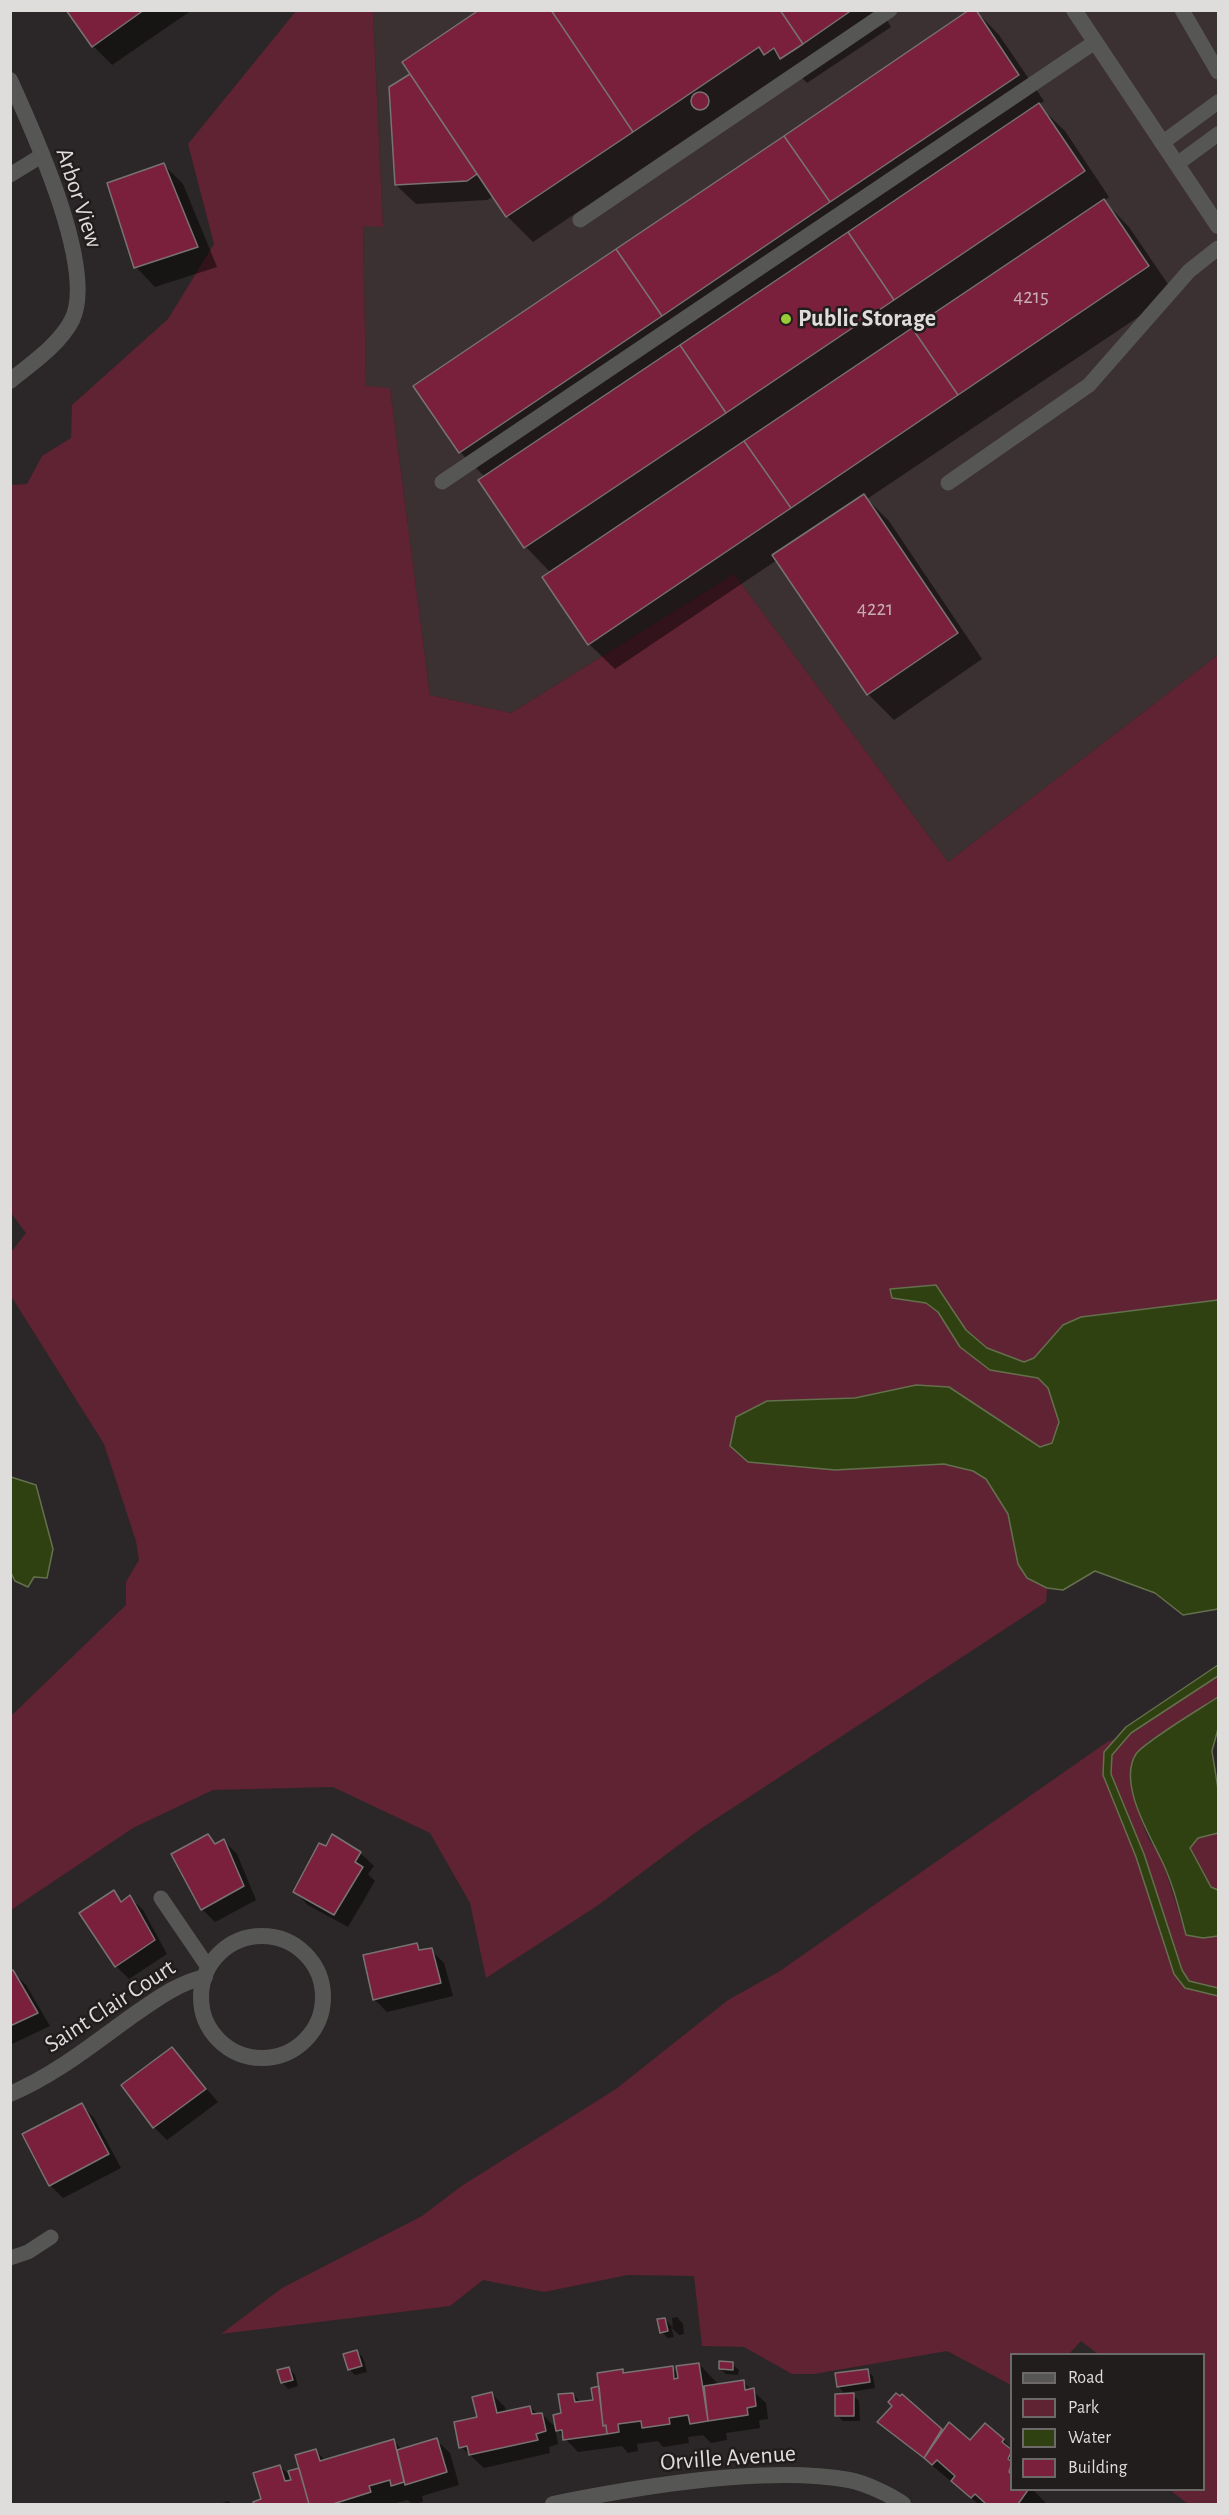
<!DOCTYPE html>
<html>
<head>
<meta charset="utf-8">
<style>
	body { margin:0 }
	#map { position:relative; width:1229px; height:2515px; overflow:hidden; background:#2b2627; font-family:"Alegreya Sans",sans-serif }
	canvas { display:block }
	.frame { position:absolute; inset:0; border:12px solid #dfdcdc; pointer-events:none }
	.legend { position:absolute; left:1010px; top:2353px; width:195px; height:138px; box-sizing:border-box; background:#211d1d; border:2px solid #6d6969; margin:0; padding:8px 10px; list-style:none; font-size:18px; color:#dfdcdc }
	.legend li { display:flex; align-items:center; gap:12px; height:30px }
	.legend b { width:30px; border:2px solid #6d6969 }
</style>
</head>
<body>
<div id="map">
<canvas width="1229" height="2515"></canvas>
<div class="frame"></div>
<ul class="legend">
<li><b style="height:8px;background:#565755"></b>Road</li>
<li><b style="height:16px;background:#5f2333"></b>Park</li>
<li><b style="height:16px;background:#2f4110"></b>Water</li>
<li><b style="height:16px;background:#7a203c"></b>Building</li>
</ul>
</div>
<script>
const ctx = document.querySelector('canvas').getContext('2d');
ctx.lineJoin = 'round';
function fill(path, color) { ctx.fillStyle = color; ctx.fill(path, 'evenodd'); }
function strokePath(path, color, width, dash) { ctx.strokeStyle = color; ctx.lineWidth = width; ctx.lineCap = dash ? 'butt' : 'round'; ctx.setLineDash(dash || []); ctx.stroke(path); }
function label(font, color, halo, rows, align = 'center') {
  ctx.font = font + ' "Alegreya Sans",sans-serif'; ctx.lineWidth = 5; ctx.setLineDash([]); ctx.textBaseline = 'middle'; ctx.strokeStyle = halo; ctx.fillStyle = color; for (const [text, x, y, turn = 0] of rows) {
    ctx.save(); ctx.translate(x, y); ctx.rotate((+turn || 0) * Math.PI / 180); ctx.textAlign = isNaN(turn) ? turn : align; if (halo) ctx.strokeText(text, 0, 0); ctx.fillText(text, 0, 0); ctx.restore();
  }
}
fill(new Path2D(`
	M373 11H1218V655L948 862 734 574 511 713 430 695 390 388 366 387 363 226H383Z`), '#3b3032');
fill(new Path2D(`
	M296 11H373L383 227 363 226 366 386 390 388 430 695 511 713 734 574 948 862 1218 655V1300L1081 1317 1063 1325 1034 1358 1024 1362 987 1349 966 1330 935 1285 892 1298 925 1303 938 1312 960 1347 990 1370 1038 1378 1048 1388 1059 1422 1053 1443 1040 1447 949 1387 916 1385 855 1398 767 1401 835 1470 944 1464 974 1471 986 1479 1008 1514 1018 1564 1027 1578 1047 1588 1046 1602 699 1830 597 1906 486 1978 470 1903 430 1833 333 1787 213 1790 133 1828 11 1910V1716L126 1605V1582L139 1560 136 1541 104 1444 11 1296V1252L26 1233 11 1213V485L27 484 42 456 71 438 72 405 168 319 214 244 188 144Z
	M1218 1676V1697L1147 1742 1131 1767 1135 1803 1148 1838 1161 1857 1186 1935 1218 1936V2504H1188L1170 2490H1204V2354H1098L1081 2341 1069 2354H1012L1011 2385 947 2351 814 2374H792L744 2347 702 2346 694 2276 628 2275 544 2292 483 2280 450 2306 221 2334 282 2288 422 2216 463 2185 616 2089 728 2000 780 1971 1107 1742 1131 1733Z
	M1218 1833V1890L1211 1887 1190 1848 1198 1838Z`), '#5f2333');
const water = new Path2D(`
	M936 1285 966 1330 987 1348 1024 1362 1034 1358 1063 1325 1081 1317 1218 1300V1609L1183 1615 1155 1593 1095 1571 1063 1590 1047 1588 1027 1578 1018 1564 1008 1514 986 1479 973 1471 944 1464 835 1470 748 1462 730 1446 736 1417 767 1401 855 1398 916 1385 949 1387 1040 1447 1052 1443 1059 1422 1048 1388 1038 1378 990 1370 960 1347 938 1312 926 1303 892 1298 890 1289Z
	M11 1477 36 1485 53 1549 47 1578 34 1577 28 1587 15 1581 11 1573Z
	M1218 1665V1676L1131 1733 1112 1755 1111 1774 1144 1854 1182 1970 1189 1981 1218 1988V1996L1185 1988 1174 1974 1136 1857 1103 1775 1104 1752 1126 1727Z
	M1218 1697V1729L1212 1751 1218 1789V1833L1198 1838 1190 1848 1211 1887 1218 1890V1936L1203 1938 1186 1935C1179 1909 1172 1880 1160 1857 1148 1832 1118 1782 1136 1754 1144 1742 1203 1707 1218 1697Z`);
fill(water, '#2f4110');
strokePath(water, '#64704d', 1.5);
fill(new Path2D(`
	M68 10H192L112 65 93 46Z
	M481 10H881L891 27 807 83 799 75 784 73 533 242 507 216 494 196 487 200 416 204 396 185 410 76 414 80Z
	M975 10 999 35 1044 101 1038 105 1065 131 1109 197 1104 201 1129 227 1174 293 867 499 889 521 982 659 894 720 868 694 777 560 615 669 589 644 551 573 526 547 480 480 485 477 460 452 415 386Z
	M164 165 183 184 217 267 155 287 136 267Z
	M208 1836 217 1844 224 1841 237 1854 256 1900 215 1922 202 1909 173 1854Z
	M332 1836 360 1853 374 1866 368 1874 375 1881 348 1927 308 1905 295 1892Z
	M114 1892 123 1902 130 1897 143 1910 167 1954 129 1979 116 1966Z
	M417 1945 423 1951 431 1950 444 1963 453 1996 387 2012 374 1999Z
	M13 1972 26 1985 50 2026 10 2045V1973Z
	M172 2049 218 2102 167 2140 154 2127Z
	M81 2105 94 2118 121 2168 63 2198 50 2185Z
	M677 2317 683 2324 684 2334 679 2335 671 2327 674 2337 668 2338 662 2332 665 2319 673 2328 672 2318Z
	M357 2351 363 2358 367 2372 355 2375 349 2369Z
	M699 2364 718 2384 743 2382 766 2403 768 2419 759 2420 760 2428 726 2433 727 2440 711 2443 703 2435 688 2437 689 2443 663 2447 658 2441 637 2444 638 2451 628 2453 622 2446 578 2452 555 2428 558 2444 549 2447 550 2453 484 2468 461 2447 492 2394 505 2407 506 2412 530 2407 538 2415 542 2414 557 2429 573 2394 581 2403 595 2401 600 2388 622 2371 626 2374 672 2368 679 2375Z
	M732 2364 739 2370 738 2375 726 2374 720 2368Z
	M289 2368 295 2375 298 2386 288 2389 282 2382Z
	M867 2370 873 2376 875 2388 844 2393 838 2386Z
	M853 2395 859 2401 860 2421H843L837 2415Z
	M902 2396 944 2432 971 2442 1003 2440 1012 2449V2490H1033L1046 2503 978 2504 954 2482 953 2483 880 2422Z
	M436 2440 450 2453 459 2485 422 2496 423 2502 412 2504 408 2500 392 2504H255L263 2500 280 2466 292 2478 316 2451 326 2461 394 2441 402 2450Z
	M228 2501 232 2504H219Z`), '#0007');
const building = new Path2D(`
	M66 10H144L92 47Z
	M479 10H551L633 132 506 217 402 62Z
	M551 10H780L803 44 780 59 774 48 764 55 759 47 633 132Z
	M780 10H852L803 44Z
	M969 10H976L1019 75 830 202 784 136Z
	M410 74 477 174 467 181 395 185 389 87Z
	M691 101a9 9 0 1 1 18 0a9 9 0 1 1-18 0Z
	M1039 103 1085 171 894 300 848 232Z
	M784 136 830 202 662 316 616 249Z
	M164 163 198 247 134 268 107 183Z
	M1104 199 1149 266 958 395 912 328Z
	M848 232 894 300 726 413 680 345Z
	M616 249 662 316 459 453 413 386Z
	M912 328 958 395 791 508 744 441Z
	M680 345 726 413 524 548 478 480Z
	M744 441 791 508 588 645 542 577Z
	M864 494 958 633 867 695 772 555Z
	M208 1834 215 1844 224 1839 244 1886 201 1910 171 1854Z
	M332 1834 361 1852 355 1862 363 1867 334 1915 293 1892 319 1843 326 1846Z
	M114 1890 121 1902 130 1895 155 1940 115 1967 79 1913Z
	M417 1943 419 1950 432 1948 441 1983 373 2000 363 1955Z
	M13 1970 38 2013 10 2026V1971Z
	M172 2047 206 2089 153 2128 121 2085Z
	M82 2103 109 2154 49 2186 22 2134Z
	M665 2318 668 2331 660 2333 657 2319Z
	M357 2350 362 2366 348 2370 343 2354Z
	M719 2361 733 2362V2370L719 2369Z
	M699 2363 708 2421 690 2424 688 2415 669 2418 670 2424 642 2428 641 2421 618 2424 619 2432 607 2434 606 2425 603 2426 597 2373 623 2369V2373L673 2366 674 2379 678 2378 676 2366Z
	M289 2367 293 2380 281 2383 277 2370Z
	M868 2369 870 2382 837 2387 835 2373Z
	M744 2380 745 2390 754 2388 756 2406 747 2408 748 2415 708 2421 704 2386Z
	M599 2386 603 2426 606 2425 607 2434 563 2440 562 2430 556 2431 553 2415 561 2413 558 2394 573 2393 575 2402 593 2400 591 2388Z
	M492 2392 497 2413 530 2406 532 2414 542 2413 546 2431 536 2434 538 2440 469 2455 467 2446 459 2448 454 2422 477 2417 472 2397Z
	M854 2393V2416H835V2394Z
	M896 2393 900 2396 902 2394 942 2429 924 2458 877 2422 892 2406 888 2402Z
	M949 2422 970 2440 985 2423 1004 2439 1002 2442 1012 2450 1008 2459 1012 2462 1009 2472 1012 2475V2490H1028L1018 2504H983L985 2503 975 2494 971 2498 951 2481 955 2476 937 2460 932 2465 924 2458Z
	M437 2438 447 2472 405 2485 397 2450Z
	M394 2439 404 2482 391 2486 390 2480 369 2486 371 2492 333 2504H309L295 2455 316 2449 320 2461Z
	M280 2465 285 2481 291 2480 288 2471 299 2468 309 2504H312H254L253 2502 261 2499 253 2473Z`);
fill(building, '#7a203c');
strokePath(building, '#787273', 1.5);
strokePath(new Path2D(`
	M1182 10 1218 72
	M1162 143 1218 102
	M1177 164 1218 134
	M10 175 41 156
	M580 220 890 10
	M442 482 1095 42
	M948 483 1089 385 1189 271 1218 248
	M161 1898 208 1967
	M10 2258 28 2252 51 2237`), '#565755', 15);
strokePath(new Path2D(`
	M1074 10 1218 226
	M10 80C33 131 97 269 72 320 59 345 32 363 10 381
	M201 1997a61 61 0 1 1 122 0a61 61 0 1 1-122 0Z
	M10 2094C55 2075 93 2044 132 2016 154 2001 179 1982 205 1977
	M553 2504C637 2487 765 2465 849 2480 865 2483 891 2495 903 2504`), '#565755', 16);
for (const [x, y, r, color] of [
	[786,319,6,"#99cb36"]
]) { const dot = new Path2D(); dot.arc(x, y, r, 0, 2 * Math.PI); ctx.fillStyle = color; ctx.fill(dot); strokePath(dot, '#211d1d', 2); }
label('21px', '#c6adb4', null, [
	["4215",1031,297],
	["4221",875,609]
]);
label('24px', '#dfdcdc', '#211d1d', [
	["Arbor View",79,198,72],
	["Saint Clair Court",110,2006,-33],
	["Orville Avenue",728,2458,-4]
]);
label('bold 24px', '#dfdcdc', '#211d1d', [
	["Public Storage",798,319]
], 'left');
</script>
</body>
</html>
